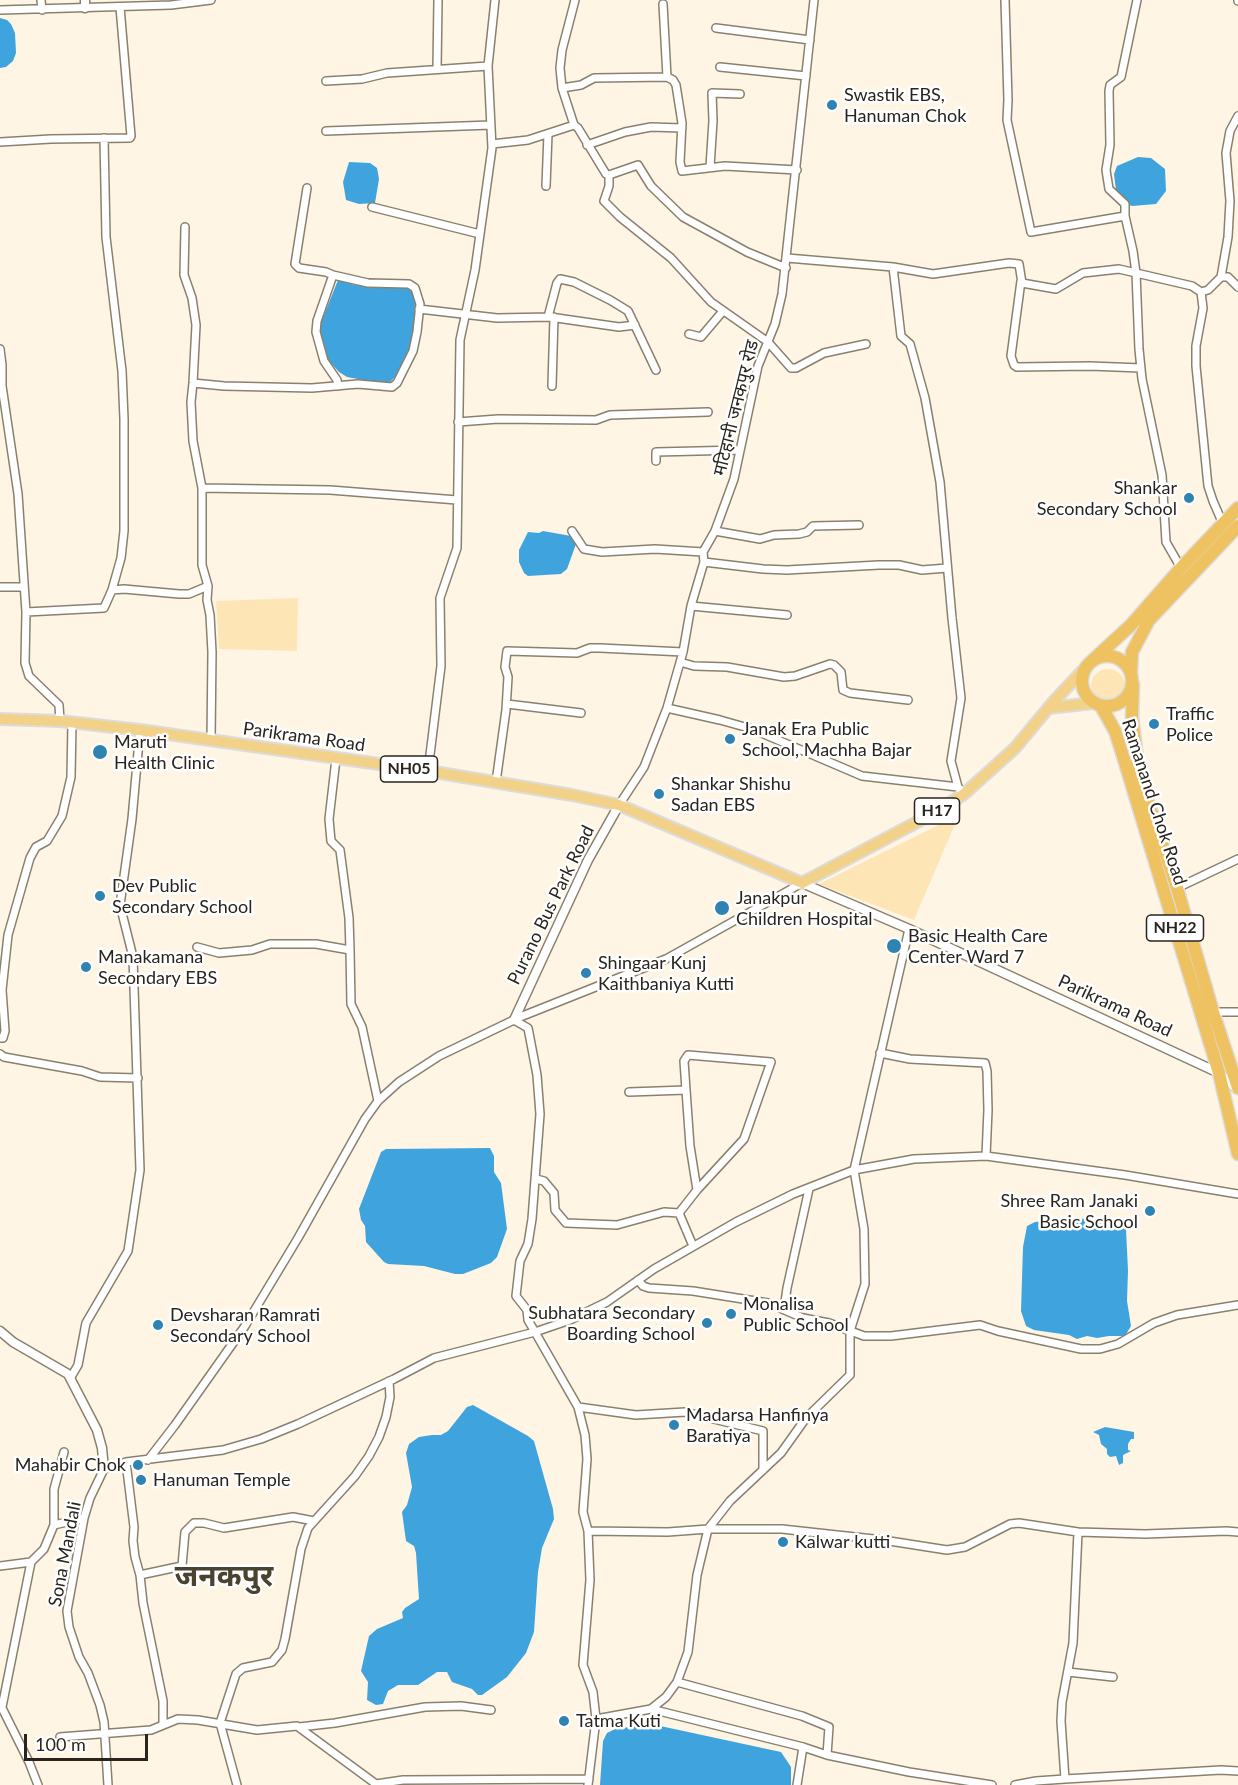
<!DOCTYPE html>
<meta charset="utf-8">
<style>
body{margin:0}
#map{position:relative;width:1238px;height:1785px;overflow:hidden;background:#fef5e5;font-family:Lato,sans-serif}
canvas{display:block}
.scale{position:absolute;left:24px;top:1734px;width:124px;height:27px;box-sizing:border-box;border:3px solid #29251e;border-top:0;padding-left:8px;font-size:18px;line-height:21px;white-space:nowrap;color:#29251e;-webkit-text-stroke:4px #fff;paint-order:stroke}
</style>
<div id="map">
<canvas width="1238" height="1785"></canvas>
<div class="scale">100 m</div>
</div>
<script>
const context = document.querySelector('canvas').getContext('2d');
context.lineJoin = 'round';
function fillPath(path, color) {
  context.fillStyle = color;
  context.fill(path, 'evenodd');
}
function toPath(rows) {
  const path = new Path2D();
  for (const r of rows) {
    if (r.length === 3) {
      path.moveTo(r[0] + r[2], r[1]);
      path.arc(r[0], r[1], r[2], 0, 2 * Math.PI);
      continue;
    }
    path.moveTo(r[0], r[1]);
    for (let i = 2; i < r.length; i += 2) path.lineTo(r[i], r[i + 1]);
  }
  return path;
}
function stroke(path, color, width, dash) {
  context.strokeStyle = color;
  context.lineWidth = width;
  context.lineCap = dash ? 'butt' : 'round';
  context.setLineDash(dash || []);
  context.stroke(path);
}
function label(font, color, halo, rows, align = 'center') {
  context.font = font + ' Lato,"Noto Sans Devanagari",sans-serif';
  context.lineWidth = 5;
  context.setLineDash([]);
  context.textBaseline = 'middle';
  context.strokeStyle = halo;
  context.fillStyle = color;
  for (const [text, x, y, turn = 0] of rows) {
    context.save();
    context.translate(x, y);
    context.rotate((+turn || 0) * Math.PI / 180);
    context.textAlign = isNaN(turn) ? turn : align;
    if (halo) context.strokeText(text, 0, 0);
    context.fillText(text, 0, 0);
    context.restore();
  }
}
fillPath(toPath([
 [298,598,297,651,219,649,216,601],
 [1108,686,17],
 [959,815,914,920,819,884]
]), '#fee5b6');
fillPath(toPath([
 [0,18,7,20,11,24,15,33,16,53,13,61,6,67,0,68],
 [1138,157,1151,158,1165,169,1166,191,1156,204,1132,206,1124,203,1116,190,1114,174,1117,166],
 [349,162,370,163,377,168,379,179,375,203,359,204,346,200,343,182],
 [338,280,355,285,384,288,403,287,413,290,415,303,414,333,410,353,400,372,390,382,384,384,347,377,339,372,327,359,318,330],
 [543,531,571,536,576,544,567,569,561,574,528,576,524,573,519,562,519,550,528,532,539,533],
 [490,1148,494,1156,494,1172,501,1183,507,1229,497,1257,491,1263,463,1274,455,1274,424,1266,388,1264,384,1262,366,1242,365,1226,361,1220,359,1209,381,1152,386,1149],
 [1070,1218,1088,1219,1093,1223,1121,1225,1126,1229,1128,1271,1127,1301,1131,1326,1125,1336,1109,1336,1097,1338,1087,1336,1077,1339,1069,1335,1034,1330,1026,1326,1021,1311,1023,1247,1027,1226,1035,1222],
 [473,1405,528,1436,534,1441,553,1509,554,1519,542,1548,538,1572,534,1632,526,1653,507,1677,482,1695,478,1695,472,1689,452,1682,447,1672,437,1672,418,1685,398,1685,388,1691,383,1704,376,1705,367,1700,368,1682,361,1671,369,1636,377,1629,403,1618,402,1612,405,1608,419,1599,416,1553,414,1546,406,1541,402,1512,407,1505,412,1487,406,1453,409,1444,419,1437,432,1435,441,1435,448,1431,467,1407],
 [1105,1427,1134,1432,1134,1439,1131,1439,1128,1444,1128,1450,1131,1451,1123,1455,1123,1463,1119,1465,1116,1456,1110,1457,1107,1454,1107,1449,1101,1444,1099,1435,1093,1432],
 [651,1724,781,1752,791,1767,791,1785,600,1785,603,1741,607,1733,615,1729]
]), '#3fa4dd');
const minor = toPath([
 [41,0,42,10],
 [1005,0,1008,100,1007,120,1031,232,1125,216,1133,251,1136,273,1139,349,1142,379,1162,475,1166,542,1181,568],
 [1238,0,1238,1],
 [663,4,667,77],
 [0,10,171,5,211,0],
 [716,28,810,40],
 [720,67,806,76],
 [437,69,438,0],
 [326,81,362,79,387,73,488,66],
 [562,88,581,85,594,78,667,77,673,80,676,85,682,123,680,162,682,171,725,166,797,170],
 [574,125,578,128,606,174,609,175,638,165,651,186,683,217,747,252,786,268],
 [326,131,491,125],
 [104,138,106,237,122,371,124,419,124,531,121,558,112,590],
 [0,142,51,139,130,138,131,136,120,7],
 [492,144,528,140,574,125,562,88,560,68,562,50,575,0],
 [587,145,625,132,651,127,682,128],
 [710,167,713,121,712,93,740,94],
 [609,175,609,186,604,201,620,217,671,258,711,302,768,342,791,368,796,368,824,353,866,344],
 [546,186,548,134],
 [307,188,295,264,299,268,326,272,333,275],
 [372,207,480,234],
 [1125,216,1125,204,1109,189,1106,170,1110,145,1109,91,1110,85,1121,77,1137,0],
 [185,227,184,275,192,298,196,325,193,383,191,402,193,441,202,488,202,565,208,586,207,600,210,615,212,652,211,740],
 [787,258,893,267,933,274,1009,263,1019,264,1022,283,1056,289,1083,273,1119,269,1192,286,1201,292,1208,290,1221,277,1228,277,1238,287],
 [893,267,901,336,910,344,925,398,940,482,952,618,961,698,951,761,958,787,964,794],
 [1221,277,1228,237,1230,201,1226,153,1230,131,1238,116],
 [1021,281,1011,356,1014,365,1017,367,1090,366,1141,368],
 [1201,292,1203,308,1196,346,1196,366,1208,486,1213,501,1223,524],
 [419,309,497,318,550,317,619,327,635,325],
 [548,317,557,283,560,279,574,282,610,300,628,311,656,370],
 [689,334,701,337,723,311],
 [0,349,2,365,0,364],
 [2,365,2,386,18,494,26,612,25,663,29,676,59,705,60,721],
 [193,383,224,386,312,388,358,384,392,387,397,383,413,351,417,332,420,304,415,288,409,284,368,283,333,275,317,321,316,332,324,361,337,380,338,386],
 [552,386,554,317],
 [458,422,498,419,596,420,610,415,708,412],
 [656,461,656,452,740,450],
 [202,488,330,490,457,500],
 [572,531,584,549,602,552,655,549,703,552],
 [715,531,760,539,774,535,799,534,807,532,813,526,859,525],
 [704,562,763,569,787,570,879,565,899,565,922,570,947,568],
 [0,587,24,587],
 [691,606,787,615],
 [26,612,104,608,112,590,124,589,179,594,189,594,208,586],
 [680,662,694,666,727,667,784,677,795,676,830,664,834,665,841,672,843,690,850,693,908,700],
 [507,704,581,713],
 [667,708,720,720,752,729,862,776,958,787],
 [428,771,441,666,440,598,457,548,460,340,475,270,492,148,488,66,495,0],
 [496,782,506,710,508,677,505,667,507,651,577,653,590,648,600,648,683,652],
 [619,805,644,767,667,708,683,652,691,606,704,562,703,552,715,531,734,479,758,366,775,324,782,294,814,0],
 [1177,888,1238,859],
 [197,947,219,953,252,950,270,944,316,944,350,950,349,918,340,850,331,841,329,819,336,759],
 [350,950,351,1004,362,1027,378,1101],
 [1213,1012,1238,1012],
 [514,1020,528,1028,537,1075,540,1114,532,1219,528,1244,520,1261,516,1296,527,1310,528,1320,535,1332,578,1407,585,1435,587,1459,583,1512,588,1531,590,1580,583,1665,593,1692,596,1719,588,1785],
 [0,1038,3,1038,5,1031,2,990,8,935,30,858,36,847,47,841,62,816,71,777,72,723],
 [880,1053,910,1059,985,1063,987,1071,988,1110,986,1156],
 [0,1054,4,1057,82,1071,100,1077,138,1078],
 [686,1090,684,1061,688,1055,771,1062,744,1139,697,1190],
 [629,1092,686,1090,690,1146,697,1190,679,1213,693,1246],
 [536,1179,544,1181,554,1193,555,1210,566,1223,617,1225,664,1212,679,1213],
 [638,1280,643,1286,649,1288,693,1291,768,1303,803,1318,829,1323,864,1336,891,1336,980,1325,998,1331,1081,1349,1100,1349,1118,1344,1154,1323,1177,1315,1238,1305],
 [784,1309,787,1288,809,1189],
 [71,1377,78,1365,86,1323,128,1251,140,1170,133,957,120,905,132,819,140,730],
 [578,1407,636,1415,685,1412,763,1431,763,1470],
 [148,1460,175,1425,245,1326,298,1238,365,1119,378,1101,399,1082,439,1056,520,1017,666,959,802,883],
 [126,1462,134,1527,133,1541,135,1557,140,1575,143,1603,163,1701,163,1725],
 [54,1525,84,1518],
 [588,1531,668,1532,708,1529,782,1529,883,1540,947,1550,965,1547,1010,1524,1019,1523,1078,1532,1073,1643,1062,1702,1061,1721,1065,1779],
 [1078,1532,1145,1534,1226,1531,1238,1532],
 [0,1566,31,1562],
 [140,1575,182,1566,185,1532,194,1523,204,1523,224,1528,293,1517,314,1521],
 [1068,1672,1113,1677],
 [677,1682,802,1716,829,1727,827,1755],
 [1,1706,29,1762,38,1785],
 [2,1707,31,1562,44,1549,54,1525,54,1489,64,1452],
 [651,1709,666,1697,677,1682,688,1652,697,1575,708,1529,730,1501,781,1453,806,1418,850,1375,850,1331,865,1284,864,1229,854,1170,909,929],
 [596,1719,651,1709,803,1747,827,1755,909,1772,992,1785],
 [299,1727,335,1723,425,1707,461,1706,491,1710],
 [60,1737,151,1730,178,1719,198,1720,257,1730,297,1726,376,1784,403,1780,589,1779],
 [108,1785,104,1722,100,1705,88,1673,79,1657,69,1627,67,1611,84,1518,90,1498,104,1469,126,1462,223,1450,261,1439,298,1424,394,1379,434,1358,535,1332,570,1320,607,1302,654,1269,736,1222,793,1194,854,1170,914,1159,986,1156,1125,1175,1238,1194],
 [237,1785,220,1723,236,1674,243,1668,272,1662,282,1650,285,1639,301,1549,308,1528,355,1476,369,1456,379,1437,386,1417,390,1397,389,1381],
 [797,1785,803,1747],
 [1015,1785,1036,1781,1065,1779,1221,1770,1238,1771]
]);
const tertiary = toPath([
 [85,8,85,0],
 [802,883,909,929,1219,1073,1237,1089],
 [514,1020,588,860,619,805],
 [0,1331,13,1342,68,1374,97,1430,102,1448,104,1469]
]);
const primary = toPath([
 [1048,708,1094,703],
 [0,719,60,721,140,730,428,771,572,795,619,805,802,883,936,812,964,794,1015,748,1055,700,1087,666]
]);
const trunk = toPath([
 [1107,681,25],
 [1093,660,1131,625,1181,568,1238,508],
 [1131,672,1132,652,1149,620,1238,526],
 [1133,684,1132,717,1138,767,1148,802,1177,888,1213,1012,1238,1088],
 [1101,706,1115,731,1123,756,1219,1073,1238,1154]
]);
stroke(minor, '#8a806e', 10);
stroke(tertiary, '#8a806e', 11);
stroke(primary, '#dddcdb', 14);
stroke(trunk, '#dddcdb', 15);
stroke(minor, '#fff', 7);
stroke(tertiary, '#fff', 8);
stroke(primary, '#f2d188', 10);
stroke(trunk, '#eec260', 12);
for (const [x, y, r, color] of [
 [832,105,6,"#2e83b2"],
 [1189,498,6,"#2e83b2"],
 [1154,724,6,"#2e83b2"],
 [730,739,6,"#2e83b2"],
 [100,752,8,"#2e83b2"],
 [659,794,6,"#2e83b2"],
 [100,896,6,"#2e83b2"],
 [722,908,8,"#2e83b2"],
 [894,946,8,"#2e83b2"],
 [86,967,6,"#2e83b2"],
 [586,973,6,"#2e83b2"],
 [1150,1211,6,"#2e83b2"],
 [731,1314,6,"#2e83b2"],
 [707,1323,6,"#2e83b2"],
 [158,1325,6,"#2e83b2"],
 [674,1425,6,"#2e83b2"],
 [138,1465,6,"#2e83b2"],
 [141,1480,6,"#2e83b2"],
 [783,1542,6,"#2e83b2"],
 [564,1721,6,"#2e83b2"]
]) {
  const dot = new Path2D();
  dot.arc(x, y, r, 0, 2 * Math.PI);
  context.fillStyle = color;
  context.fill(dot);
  stroke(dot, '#fff', 2);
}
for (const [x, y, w] of [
 [409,769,57],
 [937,811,45],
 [1175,928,57]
]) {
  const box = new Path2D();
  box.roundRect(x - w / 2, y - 13, w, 26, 4.5);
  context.fillStyle = '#fff';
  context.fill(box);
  stroke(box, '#29251e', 1.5);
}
label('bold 16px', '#29251e', null, [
 ["NH05",409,769],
 ["H17",937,811],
 ["NH22",1175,928]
]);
label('18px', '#29251e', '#fff', [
 ["Swastik EBS,",844,95],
 ["Hanuman Chok",844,116],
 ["Shankar",1177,488,"right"],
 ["Secondary School",1177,509,"right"],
 ["Traffic",1166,714],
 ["Police",1166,735],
 ["Janak Era Public",742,729],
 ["School, Machha Bajar",742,750],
 ["Maruti",114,742],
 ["Health Clinic",114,763],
 ["Shankar Shishu",671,784],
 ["Sadan EBS",671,805],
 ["Dev Public",112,886],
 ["Secondary School",112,907],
 ["Janakpur",736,898],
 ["Children Hospital",736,919],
 ["Basic Health Care",908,936],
 ["Center Ward 7",908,957],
 ["Manakamana",98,957],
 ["Secondary EBS",98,978],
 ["Shingaar Kunj",598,963],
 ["Kaithbaniya Kutti",598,984],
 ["Shree Ram Janaki",1138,1201,"right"],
 ["Basic School",1138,1222,"right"],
 ["Monalisa",743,1304],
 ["Public School",743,1325],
 ["Subhatara Secondary",695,1313,"right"],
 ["Boarding School",695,1334,"right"],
 ["Devsharan Ramrati",170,1315],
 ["Secondary School",170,1336],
 ["Madarsa Hanfinya",686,1415],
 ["Baratiya",686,1436],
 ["Mahabir Chok",126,1465,"right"],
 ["Hanuman Temple",153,1480],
 ["Kalwar kutti",795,1542],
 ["Tatma Kuti",576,1721]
], 'left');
label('18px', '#29251e', '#fff', [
 ["मटिहानी जनकपुर रोड",736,408,-76],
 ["Parikrama Road",304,737,8],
 ["Ramanand Chok Road",1154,802,72],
 ["Purano Bus Park Road",551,905,-64],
 ["Parikrama Road",1115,1006,25],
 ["Sona Mandali",65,1554,-79]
]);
label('bold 30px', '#4b4332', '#fff', [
 ["जनकपुर",224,1576]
]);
</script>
